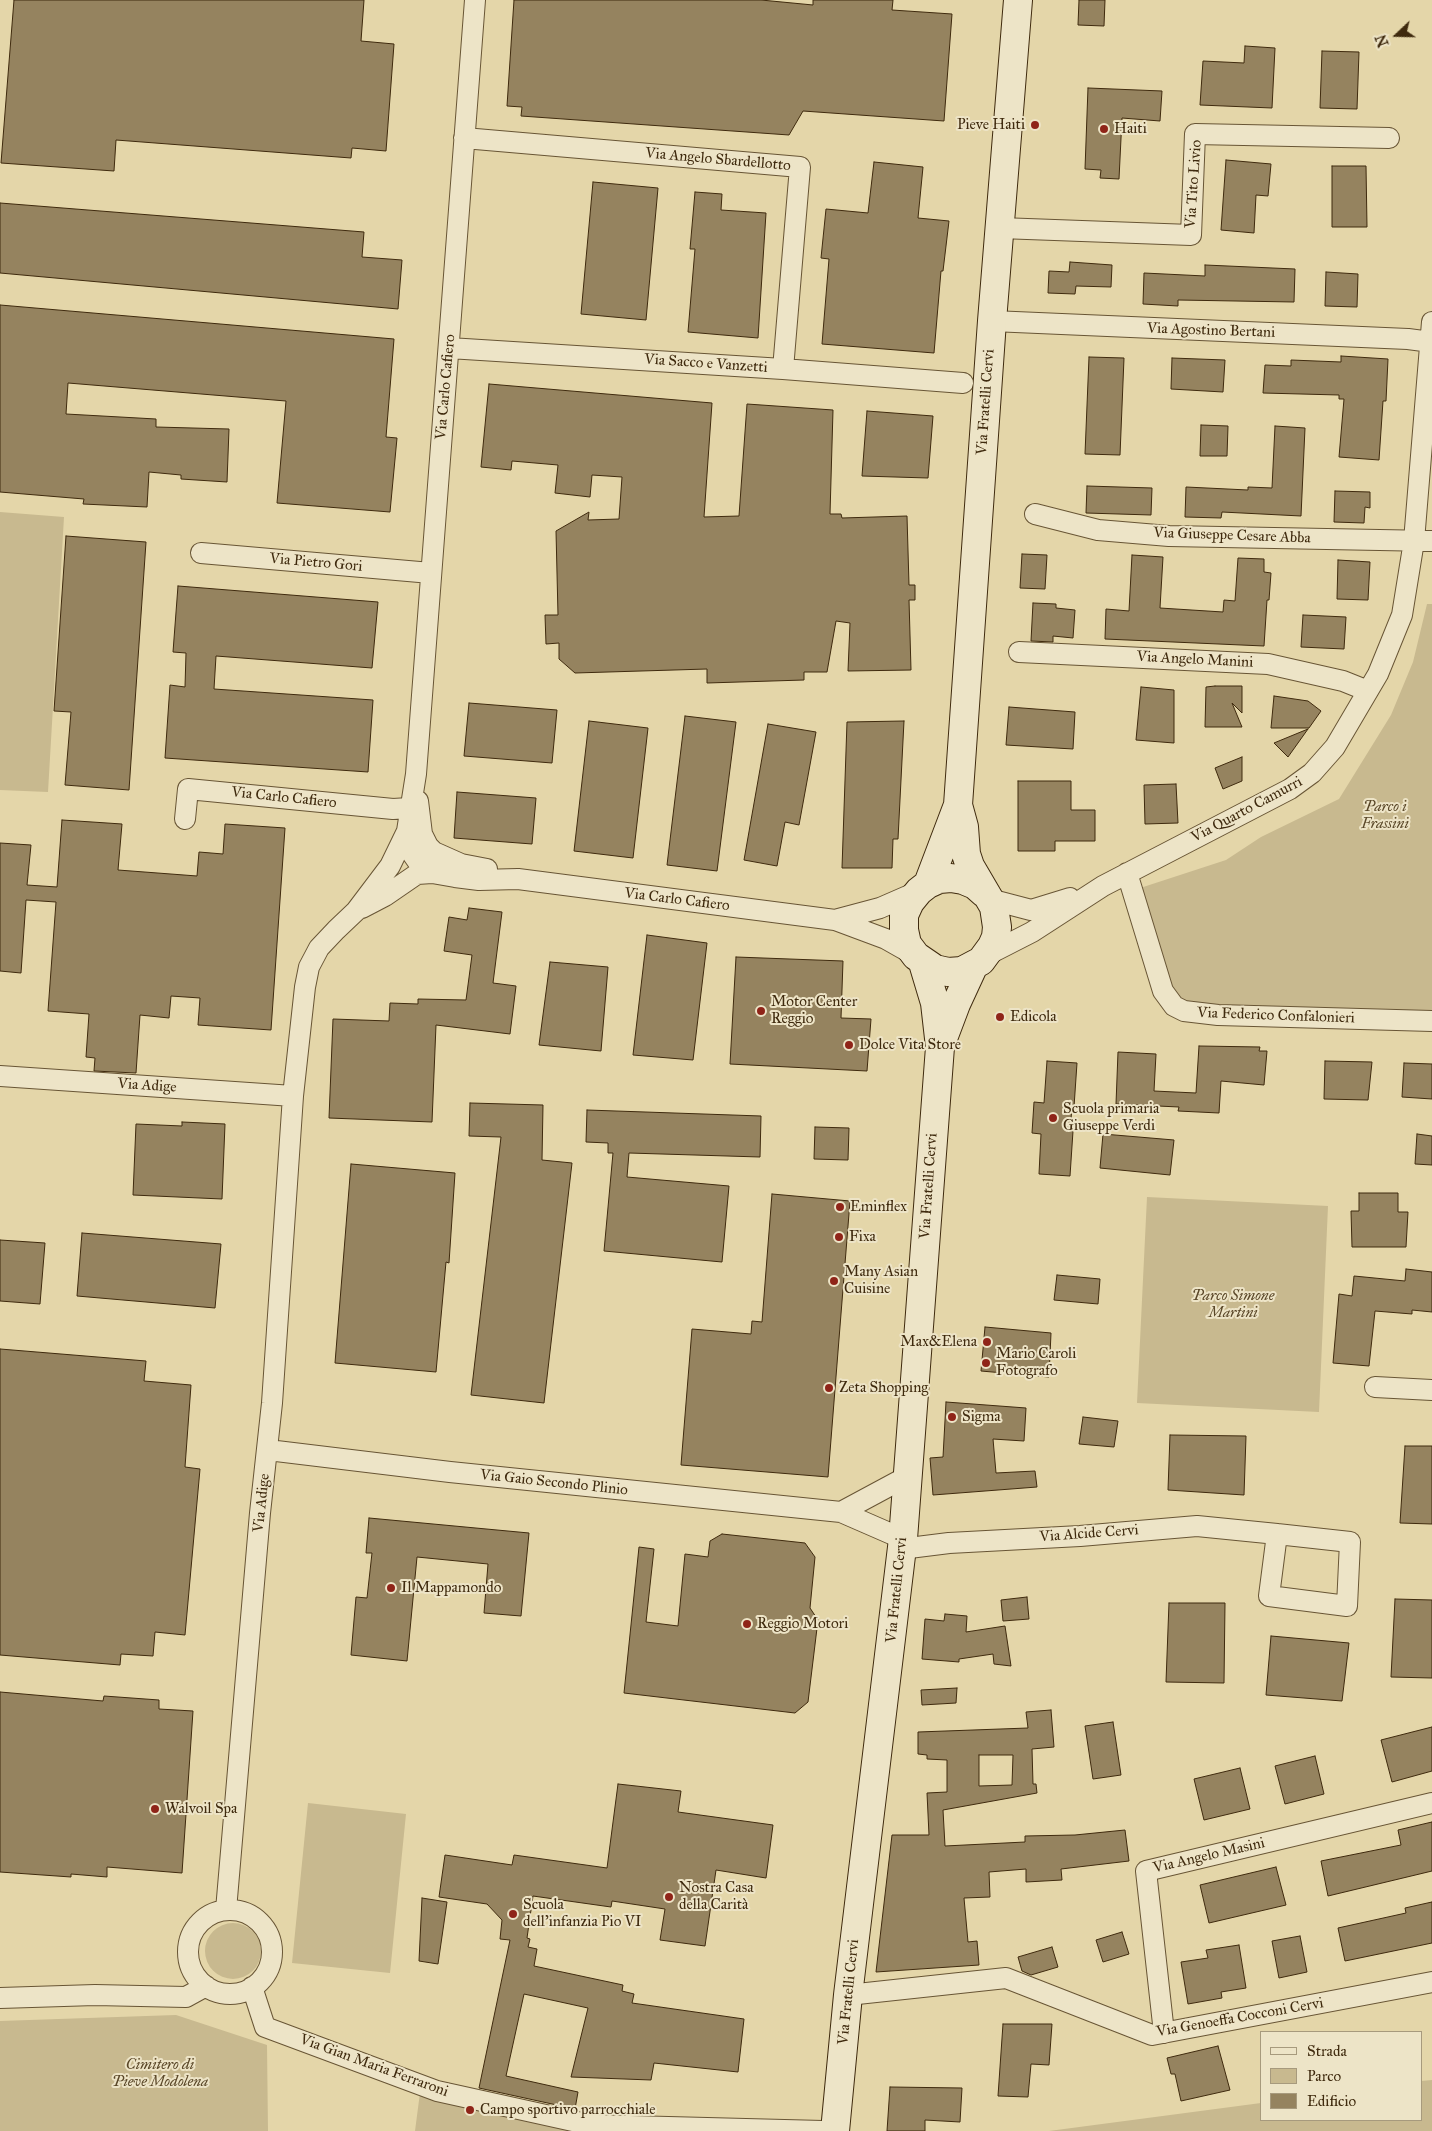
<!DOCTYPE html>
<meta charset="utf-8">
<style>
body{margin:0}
#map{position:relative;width:1432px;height:2131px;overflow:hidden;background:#e4d6a9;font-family:"IM FELL Great Primer",serif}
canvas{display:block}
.legend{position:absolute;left:1260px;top:2031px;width:162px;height:90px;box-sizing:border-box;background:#ede4c7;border:1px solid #a79a7d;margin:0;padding:6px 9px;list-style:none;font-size:15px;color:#3f2a0e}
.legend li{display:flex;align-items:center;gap:10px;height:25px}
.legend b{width:25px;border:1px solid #a79a7d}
.north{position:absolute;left:1372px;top:10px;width:50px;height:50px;-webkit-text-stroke:4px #ede4c7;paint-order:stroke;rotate:249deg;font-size:14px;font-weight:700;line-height:20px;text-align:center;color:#3f2a0e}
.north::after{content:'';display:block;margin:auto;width:18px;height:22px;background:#3f2a0e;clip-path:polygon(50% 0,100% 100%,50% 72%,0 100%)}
</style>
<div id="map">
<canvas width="1432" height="2131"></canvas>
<ul class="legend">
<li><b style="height:6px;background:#ede4c7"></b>Strada</li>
<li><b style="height:14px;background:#c8b98f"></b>Parco</li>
<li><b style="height:14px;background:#95835f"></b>Edificio</li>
</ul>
<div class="north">N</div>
</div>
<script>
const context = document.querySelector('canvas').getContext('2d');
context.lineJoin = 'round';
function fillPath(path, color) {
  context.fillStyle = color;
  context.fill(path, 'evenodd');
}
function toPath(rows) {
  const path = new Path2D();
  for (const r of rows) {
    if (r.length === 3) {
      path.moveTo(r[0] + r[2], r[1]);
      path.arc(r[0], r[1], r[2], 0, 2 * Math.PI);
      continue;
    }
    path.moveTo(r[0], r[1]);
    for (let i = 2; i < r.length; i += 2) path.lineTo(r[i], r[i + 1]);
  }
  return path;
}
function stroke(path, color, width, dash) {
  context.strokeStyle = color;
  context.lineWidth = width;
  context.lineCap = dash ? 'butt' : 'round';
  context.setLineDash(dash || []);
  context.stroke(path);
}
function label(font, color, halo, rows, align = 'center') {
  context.font = font + ' "IM FELL Great Primer",serif';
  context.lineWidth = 4;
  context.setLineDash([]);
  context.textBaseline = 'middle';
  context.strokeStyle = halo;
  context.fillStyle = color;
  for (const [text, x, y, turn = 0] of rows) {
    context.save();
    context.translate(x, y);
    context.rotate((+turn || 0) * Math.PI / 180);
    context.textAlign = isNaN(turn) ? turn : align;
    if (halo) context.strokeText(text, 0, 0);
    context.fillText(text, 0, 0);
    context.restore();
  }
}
fillPath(toPath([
 [0,512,64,517,48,792,0,790],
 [1427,604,1432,604,1432,1021,1174,1006,1131,891,1226,860,1261,837,1339,799,1391,715,1413,662],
 [1147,1197,1328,1206,1319,1412,1137,1403],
 [308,1803,406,1814,390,1973,292,1963],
 [233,1951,28],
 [176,2015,267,2045,268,2131,0,2131,0,2021],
 [1432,2080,1432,2131,1049,2131,1261,2103,1261,2120,1421,2120,1421,2081],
 [421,2085,591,2125,823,2131,415,2131]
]), '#c8b98f');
const building = toPath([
 [14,0,364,0,361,41,394,44,386,151,352,148,351,158,116,140,114,171,1,163,14,0],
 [514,0,761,0,813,5,813,0,893,0,892,10,952,14,944,121,803,111,789,135,521,116,522,107,507,106,514,0],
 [1079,0,1105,0,1104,26,1078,25,1079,0],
 [1245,46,1275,48,1272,108,1200,105,1203,61,1244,63,1245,46],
 [1322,51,1359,52,1357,109,1320,108,1322,51],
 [1088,88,1162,91,1160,121,1122,118,1119,179,1100,178,1101,170,1085,169,1088,88],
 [1226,160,1271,164,1268,196,1256,195,1254,233,1221,230,1226,160],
 [874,162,923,167,918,218,949,221,943,271,941,271,934,353,822,344,829,259,821,258,826,209,868,213,874,162],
 [1332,166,1366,166,1367,227,1332,227,1332,166],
 [593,182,658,188,646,320,581,314,593,182],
 [695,192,722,194,721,210,766,213,758,338,688,332,695,249,690,249,695,192],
 [0,203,364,232,362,257,402,260,398,309,0,273,0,203],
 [1070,262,1112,265,1111,287,1076,286,1075,294,1048,293,1049,271,1069,272,1070,262],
 [1205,265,1295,269,1294,302,1178,300,1178,306,1143,304,1144,273,1205,276,1205,265],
 [1326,272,1358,274,1357,307,1325,306,1326,272],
 [0,305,394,339,386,437,397,438,390,512,277,503,286,401,68,383,66,414,156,419,156,427,229,429,227,482,181,479,181,475,149,472,147,507,83,504,84,499,0,492,0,305],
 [1341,356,1388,359,1386,401,1383,401,1379,460,1339,457,1344,399,1339,399,1339,395,1263,393,1265,365,1291,366,1291,360,1341,362,1341,356],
 [1089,357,1124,358,1120,455,1085,454,1089,357],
 [1172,358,1225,360,1223,392,1171,389,1172,358],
 [489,384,712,403,704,517,739,516,747,404,833,410,830,514,841,514,842,518,907,516,909,585,915,585,915,600,909,600,911,670,848,671,850,623,836,621,827,672,804,672,804,680,707,683,707,669,575,673,559,659,559,643,546,644,545,615,558,615,556,531,589,512,588,520,619,519,622,477,592,475,590,497,555,493,558,465,512,461,511,470,481,467,489,384],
 [867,411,933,416,928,478,862,476,867,411],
 [1201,425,1228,426,1227,456,1200,456,1201,425],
 [1275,426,1305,428,1301,516,1222,512,1221,518,1185,517,1186,487,1248,490,1248,487,1272,488,1275,426],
 [1087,486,1152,488,1151,515,1086,513,1087,486],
 [1335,491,1370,492,1370,508,1365,507,1364,523,1334,522,1335,491],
 [66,536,146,542,129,790,65,785,71,712,54,711,66,536],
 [1022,554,1047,555,1045,589,1020,588,1022,554],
 [1132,555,1163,557,1160,608,1223,612,1224,600,1235,601,1238,558,1264,559,1264,572,1271,573,1269,600,1267,600,1264,646,1105,639,1106,609,1129,611,1132,555],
 [1338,560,1370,562,1368,600,1337,599,1338,560],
 [178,586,378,602,372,668,216,656,214,689,373,700,368,772,165,758,170,685,185,687,186,653,173,652,178,586],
 [1033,603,1056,604,1056,608,1075,610,1073,638,1053,636,1053,642,1031,641,1033,603],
 [1303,615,1346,617,1344,649,1301,647,1303,615],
 [1215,686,1242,686,1242,713,1232,703,1242,727,1205,727,1206,687,1215,686],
 [1141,687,1174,690,1174,743,1136,740,1141,687],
 [1274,696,1308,701,1321,711,1309,728,1271,728,1274,696],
 [469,703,557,710,552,763,464,756,469,703],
 [1009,707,1075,712,1073,749,1006,745,1009,707],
 [685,716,736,722,717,871,667,865,685,716],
 [589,721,648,728,633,858,574,851,589,721],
 [904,721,898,839,893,839,892,868,842,868,847,722,904,721],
 [768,724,816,732,799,825,785,822,777,866,744,860,768,724],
 [1308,729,1288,757,1274,743,1308,729],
 [1242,757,1242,781,1223,789,1215,768,1242,757],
 [1018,781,1071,781,1071,810,1095,810,1095,841,1055,841,1055,851,1018,851,1018,781],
 [1176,784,1178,823,1145,824,1144,785,1176,784],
 [457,792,536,798,532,844,454,838,457,792],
 [62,820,122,824,118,870,197,876,199,852,223,854,225,824,285,828,271,1030,198,1025,200,998,171,996,169,1018,140,1015,136,1073,94,1071,95,1058,86,1057,89,1014,48,1011,56,902,26,900,21,973,0,971,0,843,31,845,27,885,57,887,62,820],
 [469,908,502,912,493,983,516,986,510,1034,436,1025,432,1122,329,1118,333,1019,389,1021,390,1003,418,1004,418,999,466,1000,472,955,444,951,449,917,467,920,469,908],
 [647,935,707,943,693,1060,633,1055,647,935],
 [736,957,843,961,841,1018,871,1019,867,1071,730,1064,736,957],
 [550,962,608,967,601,1051,539,1045,550,962],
 [1199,1046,1260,1047,1259,1051,1267,1051,1264,1085,1221,1081,1219,1113,1178,1111,1179,1107,1116,1104,1118,1052,1156,1054,1154,1091,1196,1093,1199,1046],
 [1047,1061,1077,1063,1074,1107,1072,1107,1070,1131,1073,1131,1070,1176,1039,1174,1041,1134,1032,1133,1034,1102,1044,1103,1047,1061],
 [1325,1061,1372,1062,1368,1100,1324,1099,1325,1061],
 [1404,1063,1432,1064,1432,1099,1402,1097,1404,1063],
 [470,1103,543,1105,542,1160,572,1163,544,1403,471,1395,501,1137,469,1136,470,1103],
 [587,1110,761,1116,760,1157,629,1153,627,1177,729,1186,722,1262,604,1251,613,1153,608,1153,608,1143,586,1142,587,1110],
 [182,1122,225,1124,222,1199,133,1195,136,1124,182,1126,182,1122],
 [815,1127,849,1128,848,1160,814,1159,815,1127],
 [1103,1134,1174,1140,1170,1175,1100,1168,1103,1134],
 [1417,1134,1432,1136,1432,1165,1415,1164,1417,1134],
 [351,1164,455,1173,449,1263,446,1262,436,1372,335,1363,351,1164],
 [1359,1193,1398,1193,1398,1212,1408,1212,1406,1247,1352,1247,1351,1211,1359,1211,1359,1193],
 [772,1194,850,1201,828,1477,681,1465,692,1329,751,1334,752,1321,762,1322,772,1194],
 [82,1233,221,1244,215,1308,77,1296,82,1233],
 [0,1240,45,1243,40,1304,0,1301,0,1240],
 [1406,1269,1432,1272,1432,1312,1412,1310,1412,1314,1375,1311,1369,1366,1333,1363,1339,1294,1352,1296,1354,1276,1405,1281,1406,1269],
 [1057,1275,1100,1279,1098,1304,1054,1300,1057,1275],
 [985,1327,1051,1333,1049,1377,981,1371,985,1327],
 [0,1349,146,1361,144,1381,191,1385,185,1467,200,1469,185,1635,155,1632,153,1656,121,1654,120,1665,0,1655,0,1349],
 [946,1402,1026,1408,1024,1441,993,1439,996,1473,1035,1471,1037,1487,933,1495,930,1458,943,1457,946,1402],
 [1083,1417,1118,1421,1114,1447,1079,1444,1083,1417],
 [1170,1435,1246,1436,1244,1495,1168,1490,1170,1435],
 [1405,1446,1432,1446,1432,1524,1400,1523,1405,1446],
 [369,1518,529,1533,521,1616,484,1613,488,1564,417,1557,407,1661,351,1655,356,1597,367,1598,372,1553,366,1553,369,1518],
 [722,1534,805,1543,815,1557,810,1608,818,1620,808,1702,795,1713,624,1693,639,1547,654,1549,646,1622,678,1626,685,1554,708,1557,710,1541,722,1534],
 [1027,1597,1029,1619,1003,1621,1001,1600,1027,1597],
 [1395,1599,1432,1600,1432,1678,1391,1677,1395,1599],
 [1169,1603,1225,1603,1224,1683,1166,1682,1169,1603],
 [945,1614,967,1616,966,1632,1005,1626,1011,1666,994,1664,993,1654,959,1659,959,1662,922,1659,925,1619,944,1621,945,1614],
 [1271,1636,1349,1643,1342,1701,1266,1695,1271,1636],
 [957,1688,956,1703,922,1705,921,1690,957,1688],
 [0,1692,103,1701,104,1696,159,1700,159,1709,193,1711,182,1873,107,1867,107,1877,71,1874,71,1877,0,1872,0,1692],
 [1051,1710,1054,1747,1032,1749,1033,1784,1036,1784,1037,1793,943,1810,945,1846,1025,1842,1025,1836,1075,1835,1125,1830,1129,1861,1061,1869,1062,1880,1026,1882,1026,1869,989,1872,990,1897,964,1898,968,1942,977,1941,979,1965,876,1972,892,1835,929,1835,927,1793,947,1792,947,1760,927,1759,927,1755,918,1754,918,1732,1028,1728,1026,1712,1051,1710],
 [979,1755,1013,1755,1012,1785,979,1786,979,1755],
 [1113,1722,1121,1775,1093,1779,1085,1726,1113,1722],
 [1432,1727,1432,1771,1392,1782,1381,1740,1432,1727],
 [1315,1756,1324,1794,1285,1804,1275,1766,1315,1756],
 [1240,1768,1250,1809,1204,1820,1194,1779,1240,1768],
 [618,1784,681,1791,678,1812,773,1825,766,1878,716,1870,705,1946,660,1940,665,1909,612,1901,611,1907,533,1896,527,1938,530,1939,528,1947,537,1949,534,1966,623,1985,622,1991,634,1994,632,2003,744,2019,738,2072,654,2063,651,2080,571,2077,588,2008,524,1994,506,2076,578,2092,575,2109,479,2088,510,1940,500,1939,502,1920,487,1904,439,1897,445,1855,512,1865,514,1855,607,1868,618,1784],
 [1432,1822,1432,1871,1328,1896,1321,1861,1401,1845,1398,1830,1432,1822],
 [1276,1867,1286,1905,1209,1923,1200,1885,1276,1867],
 [422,1898,447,1902,438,1964,419,1961,422,1898],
 [1432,1902,1432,1943,1345,1961,1338,1928,1406,1913,1405,1908,1432,1902],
 [1122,1932,1129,1954,1103,1962,1096,1940,1122,1932],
 [1300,1936,1307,1972,1279,1978,1272,1941,1300,1936],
 [1239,1945,1246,1988,1221,1992,1222,1998,1188,2004,1181,1962,1208,1958,1206,1950,1239,1945],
 [1052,1947,1058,1967,1031,1975,1022,1971,1018,1957,1052,1947],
 [1003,2024,1052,2024,1049,2065,1031,2064,1028,2097,998,2096,1003,2024],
 [1218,2046,1230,2090,1181,2101,1175,2074,1171,2074,1167,2058,1218,2046],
 [890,2087,962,2088,960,2122,925,2120,925,2131,887,2131,890,2087]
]);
fillPath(building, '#95835f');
stroke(building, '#3f2a0e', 1);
const street = toPath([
 [475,0,416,774,407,831,408,846,413,855,420,865,432,873,455,877,479,880,518,879,835,920,886,939,916,956],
 [464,138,800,167,783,369],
 [1000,228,1191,235,1195,134,1389,138],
 [992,321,1408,339,1431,342],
 [449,348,783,369,963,383],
 [1035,514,1098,530,1169,536,1432,541],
 [201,553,431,573],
 [1019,652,1268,664,1343,681,1368,691],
 [418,801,422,834,428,846,434,852,461,864,487,869],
 [185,819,188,789,393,809,409,808],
 [1127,873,1163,991,1174,1006,1184,1011,1218,1015,1432,1021],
 [989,899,1031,910,1070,898],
 [362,908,385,896,417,874,432,873],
 [835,920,880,908,919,891],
 [987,955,1032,932,1103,886,1290,789,1312,773,1335,747,1378,674,1402,615,1414,541,1432,322],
 [0,1076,293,1096],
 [1375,1387,1432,1390],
 [268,1450,450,1472,841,1512,903,1539],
 [841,1512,908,1476],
 [901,1549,949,1543,1080,1536,1197,1526,1277,1534,1350,1542,1347,1606,1269,1596,1277,1534],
 [226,1910,260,1513,272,1403,293,1096,305,987,309,967,319,948,336,930,356,911,390,866,407,831],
 [230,1952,42],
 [252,1987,265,2027,437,2091,591,2125,823,2131],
 [848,1995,1006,1978,1152,2035,1432,1982],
 [0,1998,95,1995,186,1997,206,1986],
 [1164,2033,1146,1871,1432,1803]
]);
const secondary = toPath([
 [958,805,964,827,966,854,970,866,994,907,997,927,996,937,992,946,981,961,962,971,948,972,935,969,916,956,907,944,904,930,904,915,910,902,919,891,928,884,939,879,951,878,963,880,975,885,984,893],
 [928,884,958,805,992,321,1018,0],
 [942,1041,956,1004,974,965],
 [835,2131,848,1995,903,1539,940,1047,935,1003,923,963]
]);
stroke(street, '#685535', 22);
stroke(secondary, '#3f2a0e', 30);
stroke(street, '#ede4c7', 20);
stroke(secondary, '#ede4c7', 28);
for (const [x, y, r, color] of [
 [1035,125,5,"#8f2418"],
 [1104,129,5,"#8f2418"],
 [761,1011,5,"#8f2418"],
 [1000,1017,5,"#8f2418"],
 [849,1045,5,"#8f2418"],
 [1053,1118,5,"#8f2418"],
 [840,1207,5,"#8f2418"],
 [839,1237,5,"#8f2418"],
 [834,1281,5,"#8f2418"],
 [987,1342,5,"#8f2418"],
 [986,1363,5,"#8f2418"],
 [829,1388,5,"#8f2418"],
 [952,1417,5,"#8f2418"],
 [391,1588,5,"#8f2418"],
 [747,1624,5,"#8f2418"],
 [155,1809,5,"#8f2418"],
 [669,1897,5,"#8f2418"],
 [513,1914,5,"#8f2418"],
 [470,2110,5,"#8f2418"]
]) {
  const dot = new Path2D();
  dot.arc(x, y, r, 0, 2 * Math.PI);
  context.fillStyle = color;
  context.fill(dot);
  stroke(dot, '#ede4c7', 2);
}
label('15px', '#3f2a0e', '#ede4c7', [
 ["Pieve Haiti",1025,125,"right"],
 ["Haiti",1114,129],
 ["Motor Center",771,1002],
 ["Reggio",771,1019],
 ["Edicola",1010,1017],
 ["Dolce Vita Store",859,1045],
 ["Scuola primaria",1063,1109],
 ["Giuseppe Verdi",1063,1126],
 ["Eminflex",850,1207],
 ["Fixa",849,1237],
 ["Many Asian",844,1272],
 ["Cuisine",844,1289],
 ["Max&Elena",977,1342,"right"],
 ["Mario Caroli",996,1354],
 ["Fotografo",996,1371],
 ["Zeta Shopping",839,1388],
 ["Sigma",962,1417],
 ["Il Mappamondo",401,1588],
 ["Reggio Motori",757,1624],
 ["Walvoil Spa",165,1809],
 ["Nostra Casa",679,1888],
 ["della Carità",679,1905],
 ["Scuola",523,1905],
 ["dell'infanzia Pio VI",523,1922],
 ["Campo sportivo parrocchiale",480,2110]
], 'left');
label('15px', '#3f2a0e', '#ede4c7', [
 ["Via Angelo Sbardellotto",718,160,5],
 ["Via Tito Livio",1194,184,-86],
 ["Via Agostino Bertani",1211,331,2],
 ["Via Sacco e Vanzetti",706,364,4],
 ["Via Carlo Cafiero",446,387,-85],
 ["Via Fratelli Cervi",986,402,-86],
 ["Via Giuseppe Cesare Abba",1232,536,2],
 ["Via Pietro Gori",316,563,5],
 ["Via Angelo Manini",1195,660,3],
 ["Via Carlo Cafiero",284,798,6],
 ["Via Quarto Camurri",1247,810,-28],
 ["Via Carlo Cafiero",677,900,7],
 ["Via Federico Confalonieri",1276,1016,2],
 ["Via Adige",147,1086,4],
 ["Via Fratelli Cervi",929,1186,-86],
 ["Via Gaio Secondo Plinio",554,1483,6],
 ["Via Adige",262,1503,-84],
 ["Via Alcide Cervi",1089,1534,-4],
 ["Via Fratelli Cervi",897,1590,-84],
 ["Via Angelo Masini",1209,1856,-13],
 ["Via Fratelli Cervi",849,1992,-84],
 ["Via Genoeffa Cocconi Cervi",1240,2018,-10],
 ["Via Gian Maria Ferraroni",374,2066,20]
]);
label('italic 15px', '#5a4728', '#ede4c7', [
 ["Parco i",1385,807],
 ["Frassini",1385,824],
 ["Parco Simone",1233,1296],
 ["Martini",1233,1313],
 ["Cimitero di",160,2065],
 ["Pieve Modolena",160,2082]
]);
</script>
